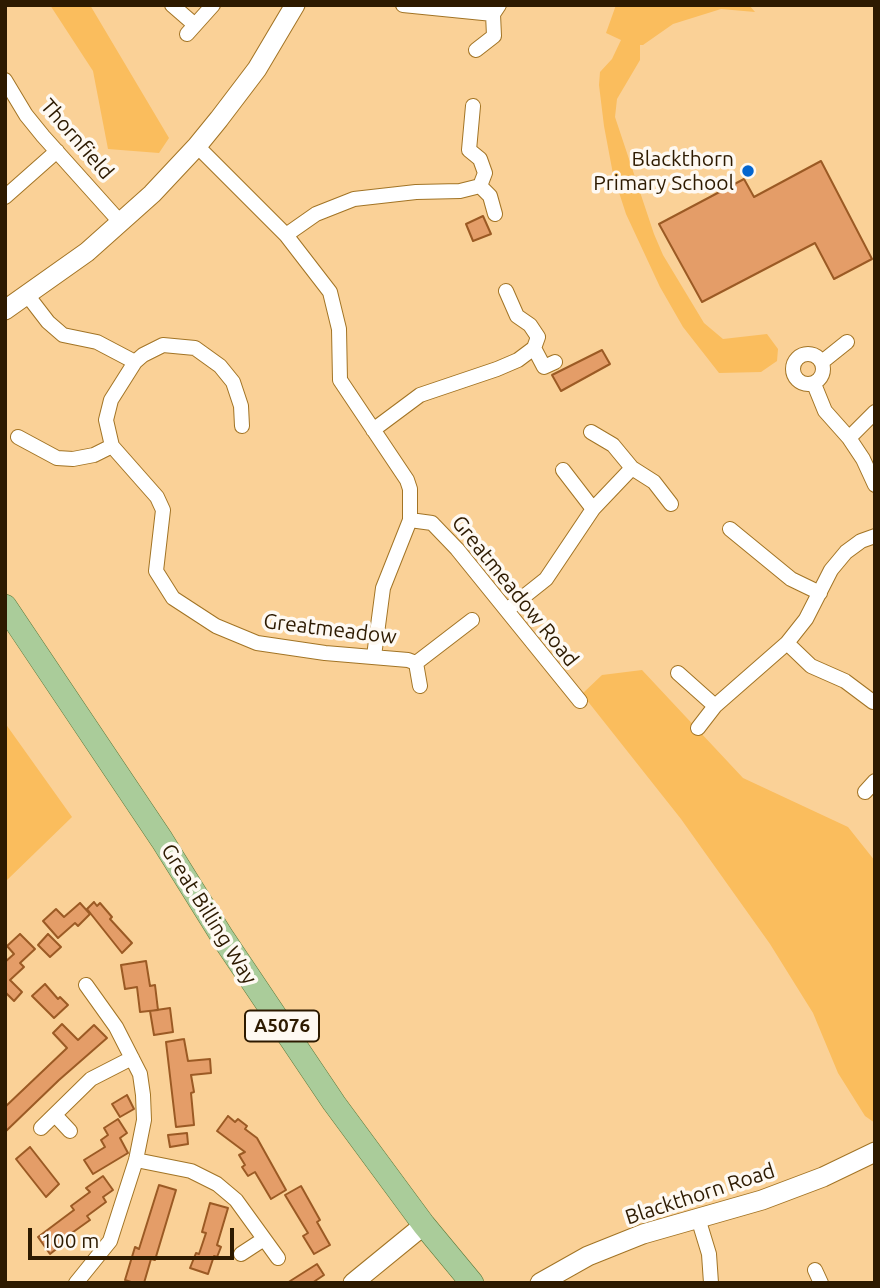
<!DOCTYPE html>
<style>
body{margin:0}
#map{position:relative;width:880px;height:1288px;overflow:hidden;background:#fad197;font-family:Ubuntu,sans-serif}
canvas{display:block}
.frame{position:absolute;inset:0;border:7px solid #2d1a00;pointer-events:none}
.scale{position:absolute;left:28px;top:1228px;width:206px;height:32px;box-sizing:border-box;border:4px solid #2d1a00;border-top:0;padding-left:9px;font-size:21px;line-height:24px;white-space:nowrap;color:#2d1a00;-webkit-text-stroke:5px #fef9f2;paint-order:stroke}
</style>
<div id="map">
<canvas width="880" height="1288"></canvas>
<div class="frame"></div>
<div class="scale">100 m</div>
</div>
<script>
const context = document.querySelector('canvas').getContext('2d');
context.lineJoin = 'round';
function fillPath(path, color) {
  context.fillStyle = color;
  context.fill(path, 'evenodd');
}
function toPath(rows) {
  const path = new Path2D();
  for (const r of rows) {
    if (r.length === 3) {
      path.moveTo(r[0] + r[2], r[1]);
      path.arc(r[0], r[1], r[2], 0, 2 * Math.PI);
      continue;
    }
    path.moveTo(r[0], r[1]);
    for (let i = 2; i < r.length; i += 2) path.lineTo(r[i], r[i + 1]);
  }
  return path;
}
function stroke(path, color, width, dash) {
  context.strokeStyle = color;
  context.lineWidth = width;
  context.lineCap = dash ? 'butt' : 'round';
  context.setLineDash(dash || []);
  context.stroke(path);
}
function label(font, color, halo, rows, align = 'center') {
  context.font = font + ' Ubuntu,sans-serif';
  context.lineWidth = 7;
  context.setLineDash([]);
  context.textBaseline = 'middle';
  context.strokeStyle = halo;
  context.fillStyle = color;
  for (const [text, x, y, turn = 0] of rows) {
    context.save();
    context.translate(x, y);
    context.rotate((+turn || 0) * Math.PI / 180);
    context.textAlign = isNaN(turn) ? turn : align;
    if (halo) context.strokeText(text, 0, 0);
    context.fillText(text, 0, 0);
    context.restore();
  }
}
fillPath(toPath([
 [50,5,90,5,169,138,159,153,108,149,93,71],
 [616,5,749,5,755,12,721,9,673,24,643,45,640,45,640,60,617,99,615,117,654,234,663,255,704,323,723,339,767,334,778,349,777,361,761,372,719,373,683,327,660,287,626,214,613,174,604,126,599,85,600,72,612,59,621,40,606,33],
 [642,670,743,778,848,827,875,861,875,1123,865,1116,838,1073,813,1013,770,944,681,819,582,694,602,675],
 [5,723,72,817,5,882]
]), '#fabd5d');
const building = toPath([
 [821,161,872,259,834,279,815,243,702,302,659,224,744,179,754,197,821,161],
 [483,216,491,234,473,241,466,224,483,216],
 [602,350,610,364,561,391,552,375,602,350],
 [94,902,97,906,100,903,112,917,110,919,132,943,122,953,87,909,94,902],
 [80,903,90,914,78,926,75,923,58,938,43,921,56,909,64,917,80,903],
 [20,934,35,949,20,963,24,967,10,980,22,992,14,1001,5,992,5,962,14,954,7,946,20,934],
 [48,934,61,947,50,957,38,945,48,934],
 [146,961,150,986,155,985,158,1010,140,1012,137,987,125,989,121,965,146,961],
 [45,984,58,999,60,997,68,1005,54,1018,32,996,45,984],
 [170,1008,173,1032,154,1035,150,1011,170,1008],
 [62,1024,78,1040,94,1025,107,1038,59,1080,5,1132,5,1107,67,1048,53,1033,62,1024],
 [184,1039,188,1061,210,1059,211,1073,191,1075,194,1092,191,1093,194,1125,176,1127,166,1042,184,1039],
 [127,1095,134,1109,120,1117,112,1104,127,1095],
 [228,1116,235,1122,238,1119,247,1126,245,1129,257,1138,286,1190,271,1199,255,1172,248,1176,242,1167,245,1165,239,1155,245,1152,217,1131,228,1116],
 [118,1119,127,1133,120,1138,128,1153,93,1174,84,1160,105,1147,101,1140,108,1135,104,1128,118,1119],
 [187,1133,188,1144,170,1147,168,1135,187,1133],
 [30,1147,59,1184,46,1197,16,1159,30,1147],
 [103,1176,113,1190,103,1197,106,1202,87,1216,90,1220,62,1240,64,1243,50,1254,38,1237,74,1210,71,1206,90,1192,86,1188,103,1176],
 [159,1185,176,1190,155,1260,151,1259,144,1283,134,1283,125,1280,135,1247,139,1249,159,1185],
 [301,1186,320,1220,317,1222,330,1245,314,1254,303,1236,308,1233,285,1195,301,1186],
 [210,1203,228,1208,217,1245,221,1247,217,1257,214,1256,208,1274,190,1268,196,1253,199,1254,206,1233,202,1232,210,1203],
 [317,1264,324,1275,312,1283,287,1283,317,1264]
]);
fillPath(building, '#e49d68');
stroke(building, '#9b5a24', 2);
const street = toPath([
 [172,5,195,25],
 [403,5,493,14],
 [187,34,213,5],
 [476,50,494,36,493,14,499,5],
 [5,80,26,115,43,136,121,223],
 [473,106,469,150,480,159,485,173,480,186,490,196,495,214],
 [197,146,286,235,330,292,339,329,340,380,407,480,410,489,410,520,383,588,374,656],
 [5,197,57,151],
 [286,235,316,214,354,199,416,192,460,191,480,186],
 [506,291,517,316,530,325,538,337,534,348,544,367,555,362],
 [28,296,48,322,63,335,97,342,135,362],
 [808,369,15],
 [822,362,847,342],
 [814,384,825,411,849,438,863,459,875,485],
 [242,426,241,406,233,382,220,366,195,348,163,345,143,355,135,362,111,400,106,420,112,446,157,497,163,510,156,571,173,598,216,626,257,643,325,653,408,660,416,663,472,620],
 [373,430,420,395,497,369,518,360,534,348],
 [591,432,613,445,632,468,654,482,671,504],
 [18,437,57,458,73,459,94,455,112,446],
 [849,438,875,412],
 [563,470,593,509],
 [410,520,432,523,457,549,580,701],
 [730,529,791,579,820,593],
 [507,610,546,579,593,509,632,468],
 [787,643,811,666,845,681,873,702],
 [416,663,420,686],
 [678,673,715,706],
 [698,728,715,706,787,643,806,619,831,570,846,552,861,541,875,536],
 [865,792,875,781],
 [55,1115,70,1131],
 [41,1128,91,1079,132,1058],
 [136,1160,191,1171,217,1184,236,1200,278,1258],
 [698,1218,709,1254,711,1283],
 [241,1254,264,1239],
 [815,1270,821,1283],
 [76,1283,110,1241,136,1160,144,1120,143,1095,140,1074,116,1027,86,985]
]);
const secondary = toPath([
 [5,310,87,252,152,194,197,146,219,119,257,69,295,5],
 [353,1283,424,1225],
 [540,1283,588,1256,643,1234,762,1200,823,1177,875,1152]
]);
const primary = toPath([
 [5,606,162,840,223,938,334,1103,424,1225,472,1283]
]);
stroke(street, '#a27425', 16);
stroke(secondary, '#a27425', 21);
stroke(primary, '#597839', 24);
stroke(street, '#fff', 14);
stroke(secondary, '#fff', 19);
stroke(primary, '#aacc9a', 23);
for (const [x, y, r, color] of [
 [748,171,7,"#0465ce"]
]) {
  const dot = new Path2D();
  dot.arc(x, y, r, 0, 2 * Math.PI);
  context.fillStyle = color;
  context.fill(dot);
  stroke(dot, '#fef9f2', 2.5);
}
for (const [x, y, w] of [
 [282,1026,74]
]) {
  const box = new Path2D();
  box.roundRect(x - w / 2, y - 15.5, w, 31, 5);
  context.fillStyle = '#fef9f2';
  context.fill(box);
  stroke(box, '#2d1a00', 2);
}
label('bold 19px', '#2d1a00', null, [
 ["A5076",282,1026]
]);
label('21px', '#2d1a00', '#fef9f2', [
 ["Thornfield",77,139,49],
 ["Greatmeadow Road",515,591,51],
 ["Greatmeadow",330,629,7],
 ["Great Billing Way",209,914,58],
 ["Blackthorn Road",700,1194,-18]
]);
label('21px', '#2d1a00', '#fef9f2', [
 ["Blackthorn",734,159],
 ["Primary School",734,183]
], 'right');
</script>
